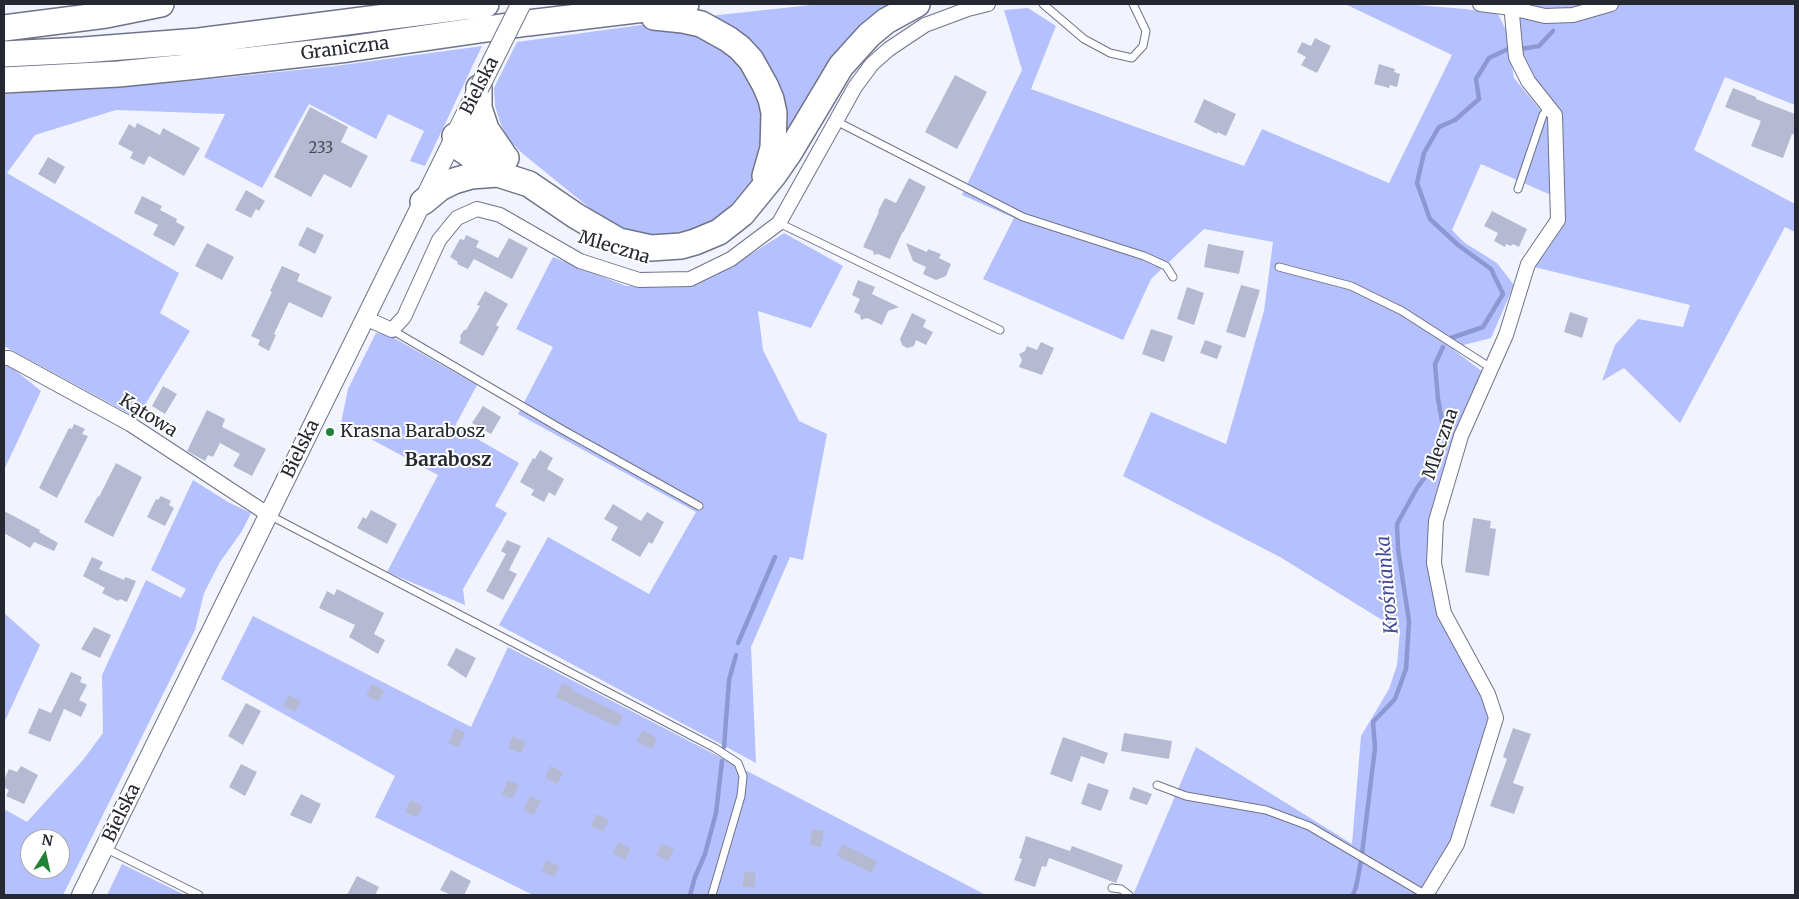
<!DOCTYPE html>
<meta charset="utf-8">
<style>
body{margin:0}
#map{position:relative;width:1799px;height:899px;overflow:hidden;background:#f1f4fe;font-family:Merriweather,serif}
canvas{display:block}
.frame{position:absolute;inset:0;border:5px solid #262831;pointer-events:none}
.north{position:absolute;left:20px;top:829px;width:50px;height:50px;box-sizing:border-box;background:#fff;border:1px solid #a8a9ad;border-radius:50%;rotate:10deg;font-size:14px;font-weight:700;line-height:20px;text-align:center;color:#262831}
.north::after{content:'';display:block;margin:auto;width:18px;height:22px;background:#1f8236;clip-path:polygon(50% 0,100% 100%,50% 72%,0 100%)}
</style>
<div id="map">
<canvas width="1799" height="899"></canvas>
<div class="frame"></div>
<div class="north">N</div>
</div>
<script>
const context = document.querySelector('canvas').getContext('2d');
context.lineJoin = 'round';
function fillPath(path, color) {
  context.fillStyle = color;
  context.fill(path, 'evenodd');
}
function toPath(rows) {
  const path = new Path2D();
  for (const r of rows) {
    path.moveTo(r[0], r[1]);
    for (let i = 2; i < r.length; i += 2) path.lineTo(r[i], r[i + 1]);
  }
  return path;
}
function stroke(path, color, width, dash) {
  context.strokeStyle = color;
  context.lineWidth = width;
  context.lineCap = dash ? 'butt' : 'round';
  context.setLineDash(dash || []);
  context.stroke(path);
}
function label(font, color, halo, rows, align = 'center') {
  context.font = font + ' Merriweather,serif';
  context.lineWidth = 4;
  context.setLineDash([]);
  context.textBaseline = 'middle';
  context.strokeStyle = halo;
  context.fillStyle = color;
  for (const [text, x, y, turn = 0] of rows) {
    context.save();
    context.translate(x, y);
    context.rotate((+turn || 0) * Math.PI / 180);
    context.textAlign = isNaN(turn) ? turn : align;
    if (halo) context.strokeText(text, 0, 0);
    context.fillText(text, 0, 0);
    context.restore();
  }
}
fillPath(toPath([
 [820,4,899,4,782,148,783,130,710,16],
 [1345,4,1405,4,1465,9,1498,14,1506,30,1514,78,1549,121,1553,196,1481,164,1452,230,1465,243,1497,263,1514,285,1491,338,1456,347,1454,350,1483,372,1433,515,1438,615,1484,694,1490,722,1452,841,1422,895,1133,895,1196,747,1352,844,1361,736,1389,689,1397,665,1400,631,1280,557,1123,476,1151,412,1226,444,1264,311,1273,242,1204,229,1151,279,1123,340,983,279,1014,218,962,195,1022,70,1004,10,1028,8,1056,26,1031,89,1244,166,1262,129,1389,183,1452,55],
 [1485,4,1599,4,1573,12],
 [1618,4,1795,4,1795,105,1725,77,1694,150,1795,204,1795,232,1785,227,1680,423,1624,368,1602,381,1615,345,1638,319,1683,327,1690,305,1530,266,1562,220,1559,116,1519,57,1515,12,1588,14],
 [648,24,687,30,724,47,744,66,765,116,757,173,739,201,713,222,681,234,641,234,607,222,523,154,508,139,500,122,495,106,494,88,517,42],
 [482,46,425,166,410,161,424,131,388,114,376,139,309,104,262,188,204,157,225,114,116,110,35,135,7,173,179,273,160,313,190,331,137,418,4,346,4,94,192,81,335,66],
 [784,233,843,266,811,328,758,311,763,350,799,421,827,434,803,560,790,557,751,647,756,763,499,625,548,537,649,594,696,512,518,414,553,347,516,329,553,257,626,286,691,286,742,260],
 [376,333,387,334,477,385,455,426,519,463,495,506,507,513,463,589,465,605,387,572,438,475,341,423,348,389],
 [4,361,41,391,4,470],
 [193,480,228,502,251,513,242,531,220,562,204,593,195,630,63,895,4,895,4,809,27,822,83,760,103,733,102,675,146,580,181,598,186,589,151,570],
 [30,839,60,839,60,869,30,869],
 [4,613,40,645,4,723],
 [253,616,471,727,508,647,986,895,533,895,375,817,395,776,221,679],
 [122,864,185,895,107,895]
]), '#b5c0fe');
stroke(toPath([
 [1451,338,1483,327,1503,294,1491,269,1458,245,1430,219,1417,183,1424,153,1439,127,1455,120,1479,99,1476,79,1489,58,1510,48,1521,49,1539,46,1553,31],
 [738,643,775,557],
 [724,747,729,680,736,655],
 [1362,854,1375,748,1373,722,1395,699,1406,669,1409,621,1398,549,1397,524,1417,488,1440,456,1446,442,1438,399,1435,364,1443,347],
 [690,895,695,877,705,854,716,813,722,761],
 [1353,895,1356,887,1361,861]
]), '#8d97d3', 4.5);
fillPath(toPath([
 [1315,38,1331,46,1317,73,1301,65,1306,57,1297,52,1302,42,1311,46],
 [1379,64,1395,69,1394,72,1400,74,1397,87,1390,85,1389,88,1374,84],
 [955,75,987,92,957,149,925,132],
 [1733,88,1756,97,1756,99,1795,114,1795,135,1792,134,1783,158,1751,146,1761,121,1725,107],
 [1204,99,1236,114,1226,136,1217,132,1217,134,1194,122],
 [310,107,348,127,341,142,368,156,351,188,324,174,311,197,274,177],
 [137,123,160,135,163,128,200,148,184,176,149,156,144,165,130,158,133,152,118,144,129,124,135,128],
 [48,157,65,167,55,184,38,174],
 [909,178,926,187,903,233,903,231,890,259,878,254,874,255,873,251,863,247,879,212,878,211,885,198,896,203],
 [246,190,265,201,259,211,256,209,251,218,235,210],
 [142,196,162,206,160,210,177,219,176,222,185,227,174,246,153,235,158,225,134,213],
 [1492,211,1527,229,1519,247,1513,244,1511,246,1506,244,1505,247,1494,241,1498,233,1484,226],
 [307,227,324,235,315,254,298,245],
 [466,235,479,241,476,247,498,258,509,238,528,248,512,279,474,259,468,269,457,264,458,262,450,257,460,239,464,240],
 [207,243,234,257,222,280,195,266],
 [906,243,927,252,928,249,941,254,939,258,951,264,946,276,936,280,923,274,926,267,913,261],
 [1208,244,1244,251,1239,274,1204,267],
 [282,266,300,274,297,281,332,297,322,318,289,302,274,334,276,335,269,351,258,345,260,340,251,336,272,292,270,291],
 [858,280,875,287,872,294,899,307,888,311,882,325,867,318,861,320,860,315,854,312,860,299,852,295],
 [1241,285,1260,290,1245,338,1226,332],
 [1187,287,1204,293,1194,325,1177,319],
 [485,291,508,304,496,325,499,327,483,356,459,343,461,339,460,336,464,330,466,330,480,306,477,305],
 [1570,312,1588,318,1582,338,1564,332],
 [912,313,926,320,923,327,933,332,926,345,916,340,914,346,907,348,902,345,900,339],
 [1151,329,1173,336,1164,362,1142,354],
 [1205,340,1222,346,1217,359,1200,353],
 [1041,342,1054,348,1042,375,1019,367,1022,360,1019,354,1025,351,1027,346,1037,350],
 [163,386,177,394,165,414,152,406],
 [483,406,501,417,491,434,472,423],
 [207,410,225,419,222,427,266,449,252,476,233,466,240,454,220,443,213,457,208,455,205,461,187,451],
 [74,424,85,429,82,434,88,436,57,498,39,488,69,428,72,429],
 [540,450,553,458,547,469,564,479,555,496,549,492,544,502,531,495,534,490,520,482,533,458,535,459],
 [116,463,142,477,113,537,84,522,98,496,99,497],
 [161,496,171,501,169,505,174,508,165,526,147,517,156,499,158,500],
 [613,504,641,521,647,512,664,522,652,544,649,542,640,557,611,540,618,527,604,519],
 [371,510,397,524,387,544,357,528,363,517,366,519],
 [4,511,40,530,39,532,58,543,54,551,34,542,30,548,4,533],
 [1473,518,1491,521,1490,528,1496,529,1489,576,1465,572],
 [507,540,521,546,509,570,517,574,503,600,486,591,506,554,501,551],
 [92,557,103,562,99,569,124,580,125,577,136,581,127,602,120,599,118,601,102,593,105,588,83,576],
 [337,589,384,613,374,634,385,640,378,654,349,637,355,625,319,608,327,591,334,595],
 [94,627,111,635,100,658,81,649],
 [456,648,476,658,466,678,447,665],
 [71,672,82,677,80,682,87,685,79,700,87,704,81,717,64,709,50,742,28,733,39,708,51,713],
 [562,683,573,688,572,690,623,715,618,727,556,697],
 [372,684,384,690,379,701,366,696],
 [288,695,301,701,295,712,283,706],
 [246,703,261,711,243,745,228,736],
 [455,728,465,733,459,747,448,743],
 [1513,728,1531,734,1513,783,1524,787,1514,814,1490,806,1507,759,1503,757],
 [642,730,657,738,652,749,636,742],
 [1124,733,1172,741,1169,759,1121,751],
 [513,736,526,742,521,753,508,748],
 [1063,737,1108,753,1104,764,1081,756,1072,782,1050,774],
 [241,764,257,772,245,796,229,787],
 [21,766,38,775,24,804,6,796,9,790,4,787,4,780,9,769,17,772],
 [550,766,563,772,558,784,545,778],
 [508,780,519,785,512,799,502,794],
 [1088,783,1109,790,1101,811,1081,804],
 [1133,787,1152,794,1147,805,1129,799],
 [301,794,321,804,311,824,290,815],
 [530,796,541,801,534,815,524,810],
 [410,800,423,806,417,817,405,812],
 [596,814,609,820,603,831,591,826],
 [812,829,824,831,821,847,810,845],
 [1026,836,1070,851,1072,846,1123,865,1116,883,1049,858,1046,867,1042,866,1035,887,1014,880,1022,859,1019,858],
 [618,842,631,848,625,860,613,854],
 [662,844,674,849,669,861,656,855],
 [842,844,877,861,872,873,837,856],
 [547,860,559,866,554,877,541,871],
 [451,870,471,881,464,895,451,895,440,890],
 [745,871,756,873,754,888,742,886],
 [357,876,379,887,375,895,347,895]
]), '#b5bad2');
const service = toPath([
 [1043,4,1084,39,1110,53,1132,58,1143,46,1146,31,1133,4],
 [836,121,1023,217,1144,256,1166,266,1173,277],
 [1518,189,1543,115,1549,107],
 [779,223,1000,330],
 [1279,267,1351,286,1402,311,1491,368],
 [392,330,563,430,699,506],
 [269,515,715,748,738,763,743,776,741,796,712,895],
 [1157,785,1186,796,1266,810,1309,826,1426,895],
 [105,848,199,895],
 [1112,888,1121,889,1129,895]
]);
const minor = toPath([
 [1480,4,1511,8,1545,16,1573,15,1611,4],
 [365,318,392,330,404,317,439,240,457,218,477,209,500,215,580,261,639,280,690,279,731,259,779,223,855,87,872,64,889,49,925,25,968,9,988,4],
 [4,358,9,358,130,424,269,515],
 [1426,895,1457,844,1496,718,1488,694,1444,613,1434,563,1436,521,1461,436,1506,335,1528,264,1558,220,1555,115,1528,81,1516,57,1511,4]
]);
const tertiary = toPath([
 [81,895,455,136]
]);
const secondary = toPath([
 [455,136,478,89]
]);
const motorway = toPath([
 [654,17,683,20,701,24,728,39,740,48,751,60,765,85,771,99,774,113,773,148,765,176],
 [4,28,106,15,161,4],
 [4,54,83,50,199,41,486,4],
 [4,80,118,74,198,66,348,49,528,23,686,4],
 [479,88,479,108,486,129,503,154],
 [506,158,468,135,455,136,461,149,498,174,529,184,576,216,619,241,651,248,681,246,695,242,719,232,742,214,773,176,789,153,841,66,869,35,886,21,917,4],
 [423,202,440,188,454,181,471,176,498,174]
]);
stroke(service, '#6f7389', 9);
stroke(minor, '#6f7389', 16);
stroke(tertiary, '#6f7389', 20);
stroke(secondary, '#6f7389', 21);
stroke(motorway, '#6f7389', 28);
stroke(service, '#fff', 7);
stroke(minor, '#fff', 14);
stroke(tertiary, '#fff', 18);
stroke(secondary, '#fff', 19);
stroke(motorway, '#fff', 25);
const secondaryBridge = toPath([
 [479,88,521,4]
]);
stroke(secondaryBridge, '#6f7389', 21, []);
stroke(secondaryBridge, '#fff', 19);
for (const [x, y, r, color] of [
 [330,432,5,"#1f8236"]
]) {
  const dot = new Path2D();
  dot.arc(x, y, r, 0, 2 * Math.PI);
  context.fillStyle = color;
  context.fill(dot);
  stroke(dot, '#fff', 2);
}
label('15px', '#4a4c59', null, [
 ["233",321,149]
]);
label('18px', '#262831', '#fff', [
 ["Graniczna",345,49,-7],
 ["Bielska",480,86,-63],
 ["Mleczna",614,248,17],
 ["Kątowa",148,416,32],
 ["Mleczna",1441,444,-71],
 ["Bielska",301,449,-64],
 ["Bielska",122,813,-64]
]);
label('18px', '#262831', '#fff', [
 ["Krasna Barabosz",340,432]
], 'left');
label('bold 19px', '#262831', '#fff', [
 ["Barabosz",448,461]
]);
label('italic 19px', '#464d97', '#fff', [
 ["Krośnianka",1388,585,-95]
]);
</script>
